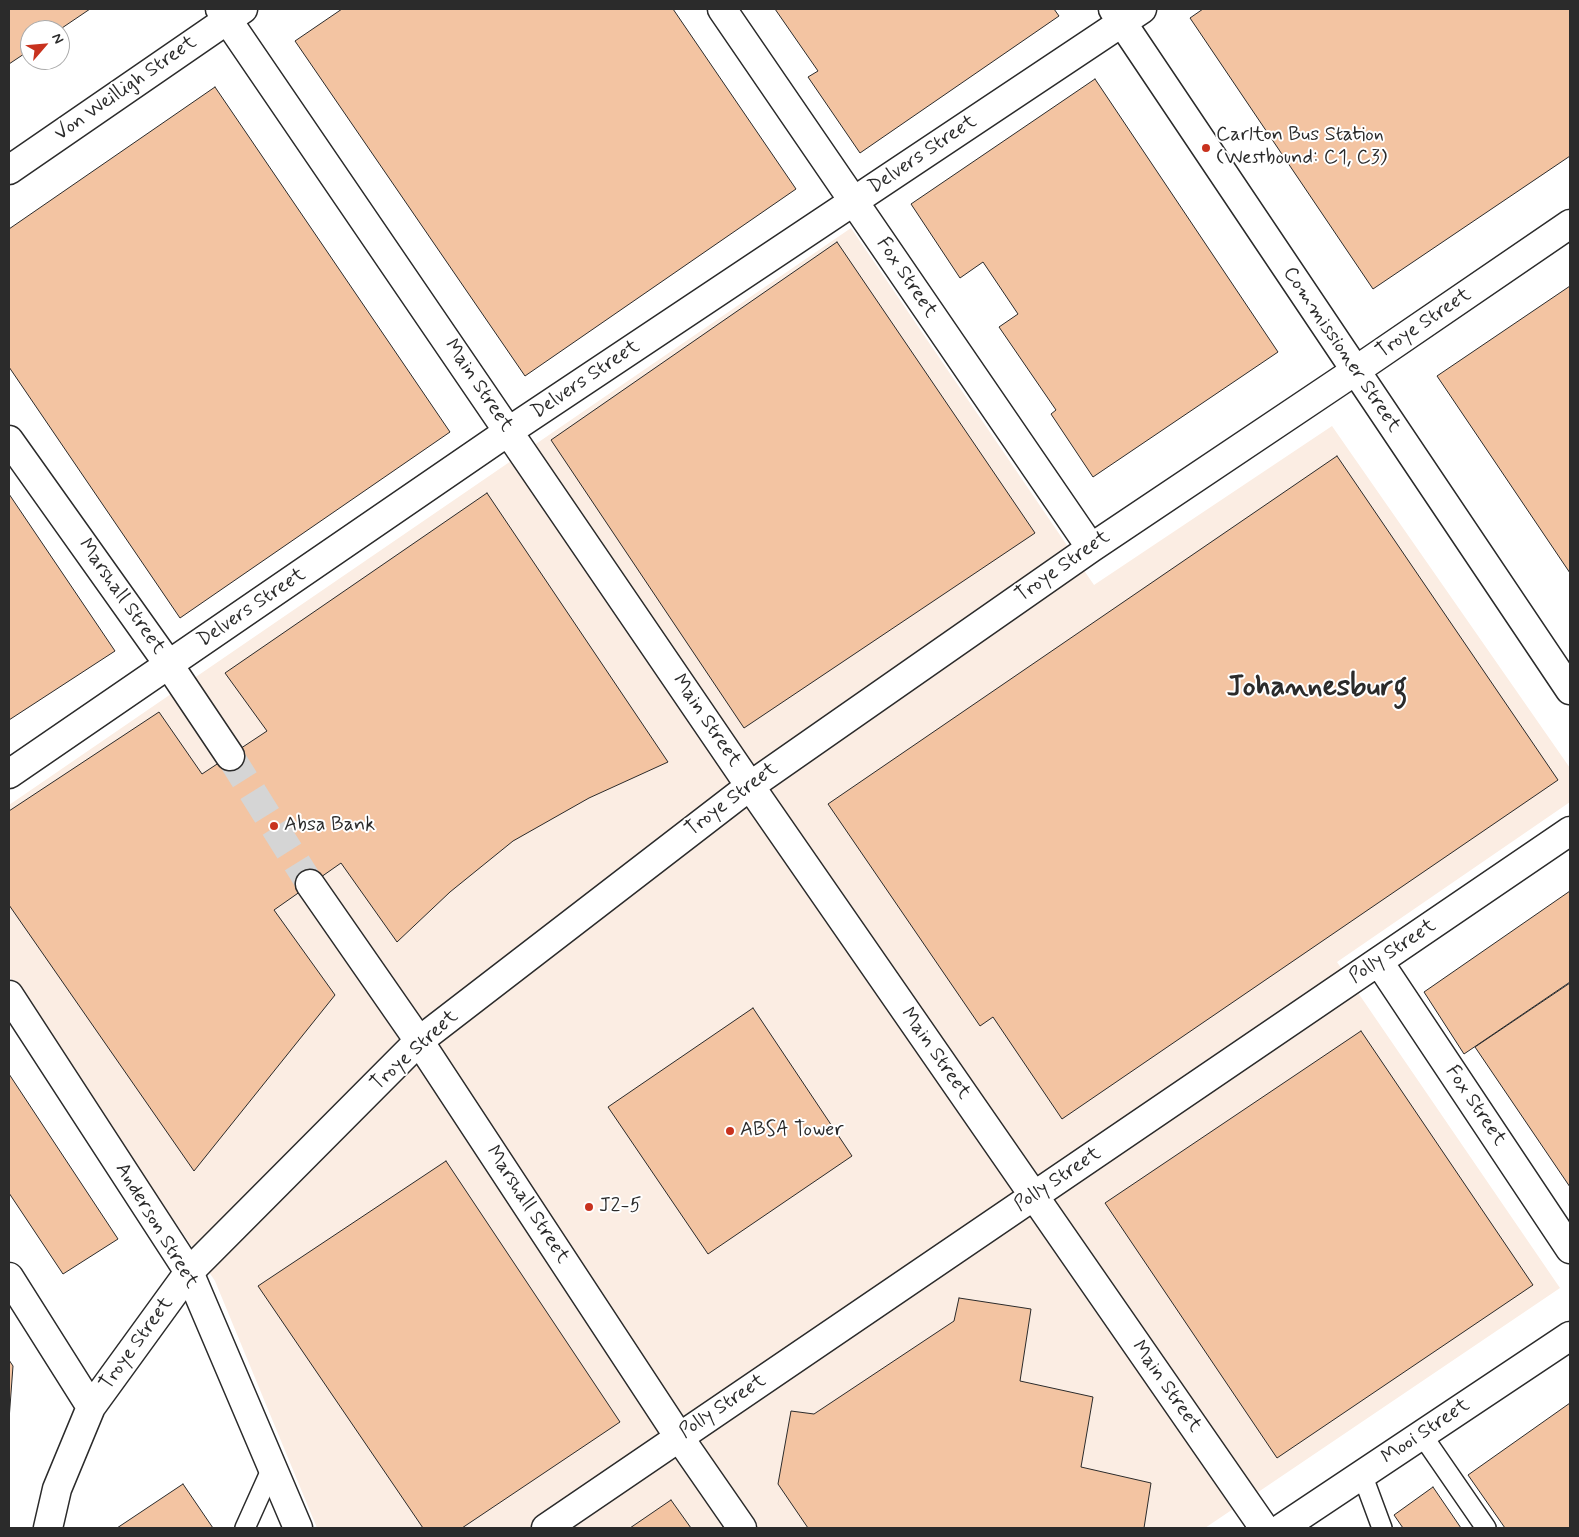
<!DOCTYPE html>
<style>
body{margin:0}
#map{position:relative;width:1579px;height:1537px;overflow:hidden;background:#fff;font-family:Mynerve,sans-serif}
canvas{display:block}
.frame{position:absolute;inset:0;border:10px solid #2b2b2b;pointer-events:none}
.north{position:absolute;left:20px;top:20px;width:50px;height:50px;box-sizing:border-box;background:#fff;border:1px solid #aaa;border-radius:50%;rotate:63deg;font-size:14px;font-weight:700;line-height:20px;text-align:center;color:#2b2b2b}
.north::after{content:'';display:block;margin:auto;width:18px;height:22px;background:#c8321e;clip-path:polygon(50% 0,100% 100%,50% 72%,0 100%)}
</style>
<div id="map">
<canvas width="1579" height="1537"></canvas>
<div class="frame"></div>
<div class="north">N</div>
</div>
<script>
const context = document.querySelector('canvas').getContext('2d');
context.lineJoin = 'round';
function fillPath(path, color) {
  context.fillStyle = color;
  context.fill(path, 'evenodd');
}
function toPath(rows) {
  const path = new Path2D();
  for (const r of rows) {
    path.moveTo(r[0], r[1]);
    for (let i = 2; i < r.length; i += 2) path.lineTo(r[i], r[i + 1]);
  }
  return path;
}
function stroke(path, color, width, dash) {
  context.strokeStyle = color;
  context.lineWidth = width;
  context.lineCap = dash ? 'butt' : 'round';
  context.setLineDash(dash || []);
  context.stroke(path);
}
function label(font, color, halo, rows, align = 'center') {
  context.font = font + ' Mynerve,sans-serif';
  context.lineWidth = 4;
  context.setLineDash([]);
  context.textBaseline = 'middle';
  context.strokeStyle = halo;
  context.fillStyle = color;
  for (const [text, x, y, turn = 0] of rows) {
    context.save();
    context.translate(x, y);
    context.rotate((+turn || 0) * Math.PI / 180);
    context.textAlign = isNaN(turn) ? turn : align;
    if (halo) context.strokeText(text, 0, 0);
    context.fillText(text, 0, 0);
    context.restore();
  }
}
fillPath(toPath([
 [851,228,1094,585,1332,426,1570,768,1570,802,1337,962,1560,1288,1205,1528,317,1528,215,1281,9,976,9,805]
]), '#fbede3');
const building = toPath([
 [9,9,90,9,59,30,30,30,30,50,9,64,9,9],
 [342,9,673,9,796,189,525,376,295,41,342,9],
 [775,9,1054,9,1059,16,860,153,808,77,818,71,775,9],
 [1203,9,1570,9,1570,156,1373,289,1190,18,1203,9],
 [1095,79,1278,352,1093,477,1051,414,1056,410,999,327,1018,314,983,262,960,278,911,204,1095,79],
 [215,87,450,432,180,618,9,367,9,229,215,87],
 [837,242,1035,533,744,728,551,440,837,242],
 [1570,286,1570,573,1437,376,1570,286],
 [1337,456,1558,780,1062,1119,993,1017,980,1026,828,804,1337,456],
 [487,493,668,762,589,798,513,841,450,892,397,942,341,863,274,910,335,995,194,1171,9,905,9,811,159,712,202,774,267,731,225,673,487,493],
 [9,494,115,651,9,720,9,494],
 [1570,891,1570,982,1464,1054,1424,992,1570,891],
 [1570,983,1570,1187,1475,1047,1570,983],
 [753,1008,852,1156,708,1254,608,1107,753,1008],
 [1361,1031,1533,1285,1277,1458,1105,1203,1361,1031],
 [9,1074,118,1239,63,1274,9,1193,9,1074],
 [446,1161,620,1422,462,1528,423,1528,258,1286,446,1161],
 [959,1298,1031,1309,1020,1381,1093,1397,1081,1467,1151,1483,1144,1528,808,1528,778,1484,791,1411,814,1414,954,1321,959,1298],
 [9,1360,13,1366,9,1420,9,1360],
 [1570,1403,1570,1528,1505,1528,1468,1475,1570,1403],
 [183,1484,213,1528,117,1528,183,1484],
 [1433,1487,1461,1528,1403,1528,1394,1515,1433,1487],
 [671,1500,691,1528,630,1528,671,1500]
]);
fillPath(building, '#f3c4a2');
stroke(building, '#2b2b2b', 1);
stroke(toPath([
 [230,756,310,884]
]), '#d5d5d5', 28, [28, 14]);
const service = toPath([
 [1422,1435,1486,1528],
 [1362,1474,1382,1528],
 [245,1528,272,1468]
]);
const minor = toPath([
 [220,9,750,786,1264,1528],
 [722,9,1091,548],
 [9,774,509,431,1142,9],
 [1379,962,1570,1249],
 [9,1277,91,1407],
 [48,1528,57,1489,91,1407,189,1272,419,1041,750,786,1091,548,1355,371,1570,224],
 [546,1528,1570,831]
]);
const secondary = toPath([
 [9,170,243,9]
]);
const primary = toPath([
 [1113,9,1570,690],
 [9,440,169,665,230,756],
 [310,884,419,1041,679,1437,742,1528],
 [9,995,189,1272,298,1528],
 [1282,1528,1570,1336]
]);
stroke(service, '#2b2b2b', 22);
stroke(minor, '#2b2b2b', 31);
stroke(secondary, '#2b2b2b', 31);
stroke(primary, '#2b2b2b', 31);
stroke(service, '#fff', 19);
stroke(minor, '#fff', 28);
stroke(secondary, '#fff', 28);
stroke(primary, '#fff', 28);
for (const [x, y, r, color] of [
 [1206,148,5,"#c8321e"],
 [274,826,5,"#c8321e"],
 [730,1131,5,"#c8321e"],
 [589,1207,5,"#c8321e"]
]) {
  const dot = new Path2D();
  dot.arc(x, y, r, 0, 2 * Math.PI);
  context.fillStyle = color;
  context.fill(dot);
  stroke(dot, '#fff', 2);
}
label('20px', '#2b2b2b', '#fff', [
 ["Von Weilligh Street",126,89,-35],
 ["Delvers Street",923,155,-34],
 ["Fox Street",906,278,56],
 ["Troye Street",1424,324,-34],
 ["Commissioner Street",1341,350,56],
 ["Delvers Street",586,380,-34],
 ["Main Street",478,386,56],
 ["Troye Street",1063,567,-35],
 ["Marshall Street",121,597,55],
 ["Delvers Street",252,608,-34],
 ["Main Street",706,721,56],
 ["Troye Street",732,800,-37],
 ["Polly Street",1393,952,-34],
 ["Troye Street",415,1051,-42],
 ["Main Street",935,1054,55],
 ["Fox Street",1475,1106,56],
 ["Polly Street",1058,1180,-34],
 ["Marshall Street",527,1205,57],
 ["Anderson Street",156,1226,59],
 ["Troye Street",137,1344,-54],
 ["Main Street",1166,1387,55],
 ["Polly Street",723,1407,-34],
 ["Mooi Street",1426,1432,-34]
]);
label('20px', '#2b2b2b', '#fff', [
 ["Carlton Bus Station",1216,136],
 ["(Westbound: C1, C3)",1216,159],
 ["Absa Bank",284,826],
 ["ABSA Tower",740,1131],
 ["J2-5",599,1207]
], 'left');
label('bold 30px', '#2b2b2b', '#fff', [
 ["Johannesburg",1317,689]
]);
</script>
